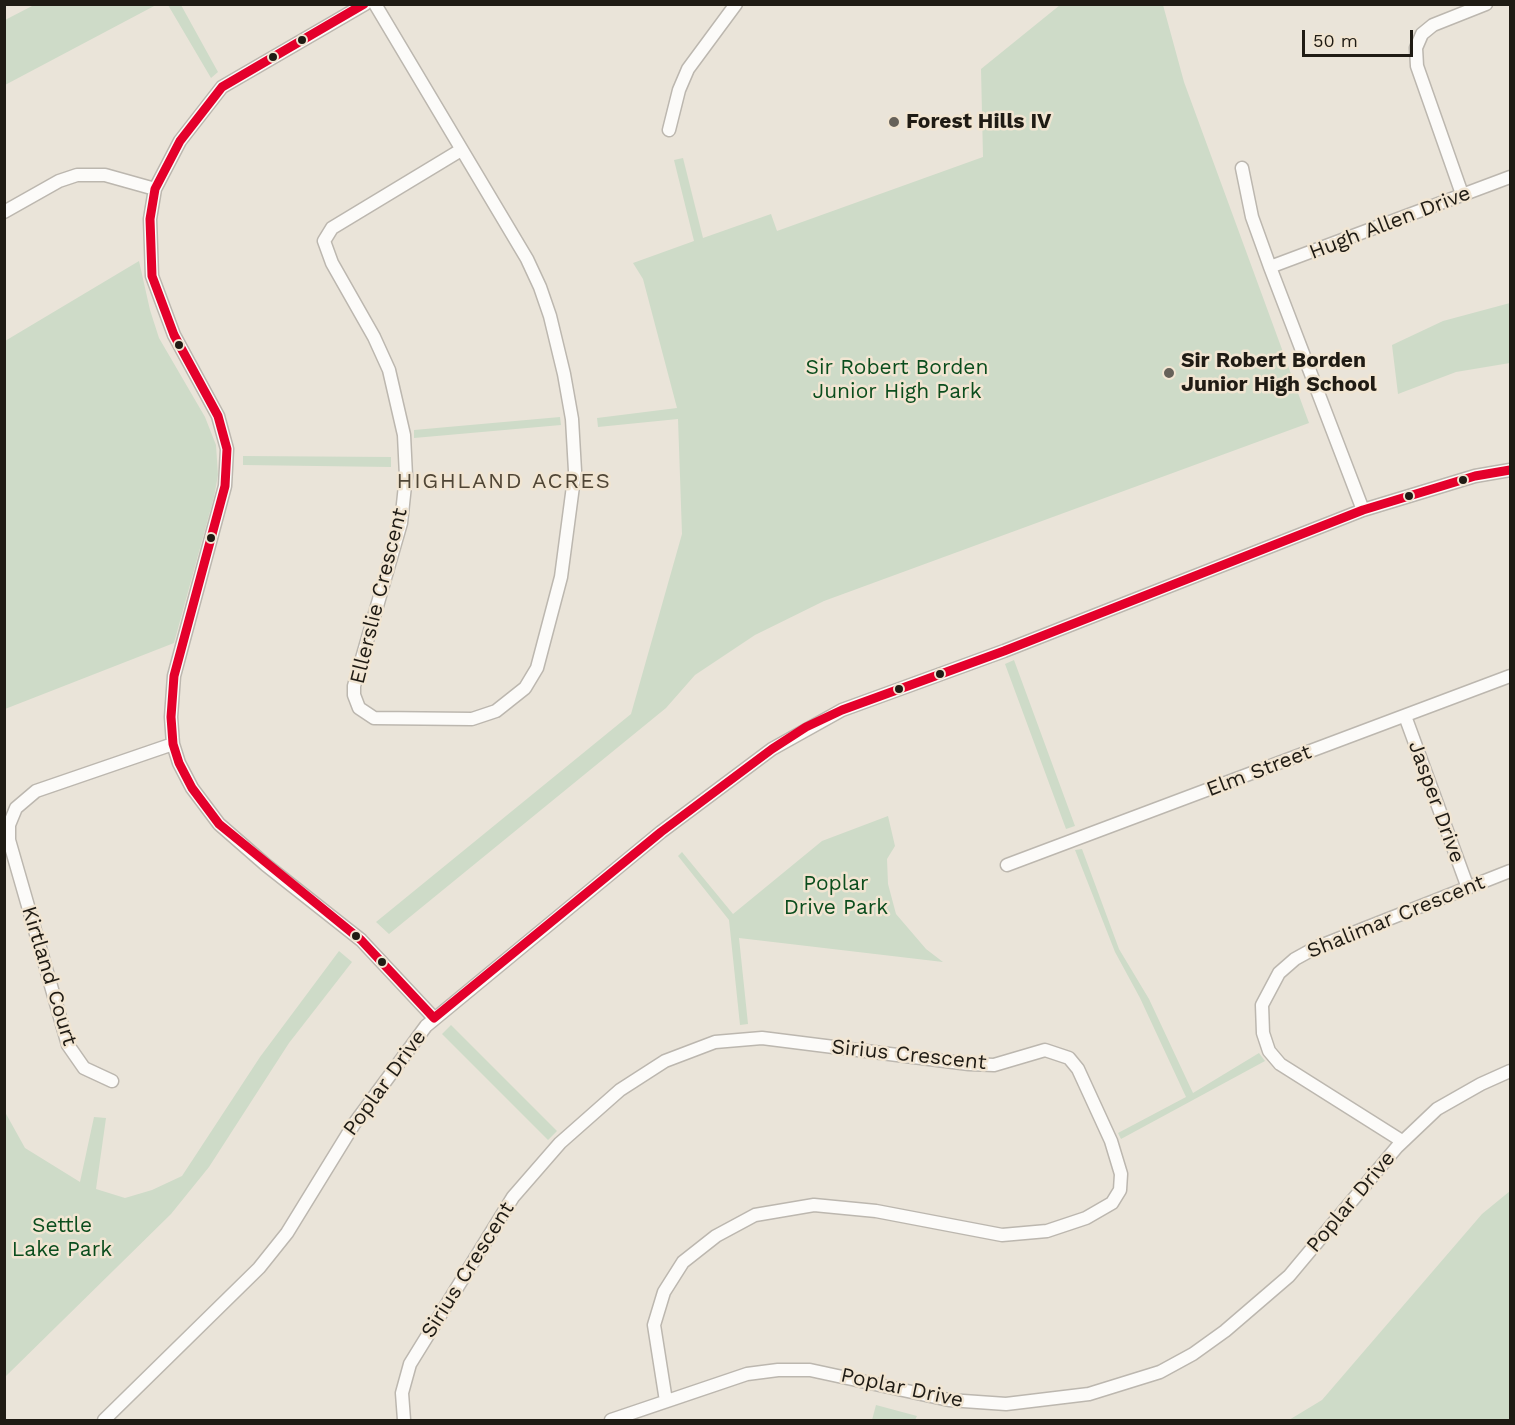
<!DOCTYPE html>
<style>
body{margin:0}
#map{position:relative;width:1515px;height:1425px;overflow:hidden;background:#eae4d9;font-family:"Work Sans",sans-serif}
canvas{display:block}
.frame{position:absolute;inset:0;border:6px solid #1f1b14;pointer-events:none}
.scale{position:absolute;left:1302px;top:30px;width:111px;height:27px;box-sizing:border-box;border:3px solid #1f1b14;border-top:0;padding-left:8px;font-size:18px;line-height:21px;white-space:nowrap;color:#1f1b14;-webkit-text-stroke:4px #f1e5d2;paint-order:stroke}
</style>
<div id="map">
<canvas width="1515" height="1425"></canvas>
<div class="frame"></div>
<div class="scale">50 m</div>
</div>
<script>
const context = document.querySelector('canvas').getContext('2d');
context.lineJoin = 'round';
function fillPath(path, color) {
  context.fillStyle = color;
  context.fill(path, 'evenodd');
}
function toPath(rows) {
  const path = new Path2D();
  for (const r of rows) {
    path.moveTo(r[0], r[1]);
    for (let i = 2; i < r.length; i += 2) path.lineTo(r[i], r[i + 1]);
  }
  return path;
}
function stroke(path, color, width, dash) {
  context.strokeStyle = color;
  context.lineWidth = width;
  context.lineCap = dash ? 'butt' : 'round';
  context.setLineDash(dash || []);
  context.stroke(path);
}
function label(font, color, halo, rows, align = 'center') {
  context.font = font + ' "Work Sans",sans-serif';
  context.lineWidth = 5;
  context.setLineDash([]);
  context.textBaseline = 'middle';
  context.strokeStyle = halo;
  context.fillStyle = color;
  for (const [text, x, y, turn = 0] of rows) {
    context.save();
    context.translate(x, y);
    context.rotate((+turn || 0) * Math.PI / 180);
    context.textAlign = isNaN(turn) ? turn : align;
    if (halo) context.strokeText(text, 0, 0);
    context.fillText(text, 0, 0);
    context.restore();
  }
}
fillPath(toPath([
 [34,5,34,4,156,5,5,85,5,20],
 [168,5,181,5,218,72,211,78],
 [1060,5,1163,5,1184,82,1309,423,824,601,755,635,695,675,666,708,389,934,376,922,631,714,682,534,678,419,598,427,597,418,677,408,643,279,633,263,694,241,674,160,683,158,703,238,771,214,777,231,983,157,981,69],
 [139,261,150,310,159,338,205,417,216,445,218,475,214,497,174,643,5,709,5,341],
 [1510,303,1510,363,1456,372,1398,394,1392,345,1443,321],
 [560,417,561,425,414,438,414,430],
 [243,456,391,457,391,467,243,465],
 [1014,660,1075,826,1066,829,1005,664],
 [888,816,895,846,887,859,888,884,896,914,926,949,943,962,739,938,748,1024,740,1025,729,920,678,856,682,852,733,914,822,841],
 [1082,849,1119,949,1149,999,1193,1093,1259,1053,1265,1061,1121,1139,1118,1133,1186,1097,1140,998,1115,952,1075,850],
 [339,951,352,962,289,1043,209,1167,171,1214,5,1377,5,1112,25,1148,80,1182,94,1117,106,1118,96,1189,125,1198,152,1190,182,1176,260,1057],
 [451,1025,557,1131,548,1140,442,1034],
 [1510,1191,1510,1420,1289,1420,1322,1400,1482,1214],
 [876,1405,917,1416,915,1420,872,1420]
]), '#cedbc8');
const street = toPath([
 [365,4,222,87,180,141,155,189,150,219,152,276,174,335,218,416,227,449,225,486,174,676,171,717,173,744,179,763,192,788,219,824,266,865,361,940,434,1018],
 [375,4,527,259,540,287,550,316,564,374,572,419,575,471,561,577,537,668,525,688,496,711,472,719,374,718,359,708,354,695,354,686,401,523,406,476,404,435,389,370,374,337,332,263,324,241,332,228,461,150],
 [669,130,679,90,688,69,736,4],
 [1242,168,1252,217,1270,267,1363,510],
 [1462,194,1417,66,1416,48,1422,34,1433,25,1486,4],
 [4,212,59,181,77,175,105,175,155,189],
 [1270,267,1510,177],
 [1405,716,1468,888],
 [1007,865,1510,676],
 [112,1081,84,1068,68,1045,9,840,9,825,16,808,36,791,173,744],
 [1402,1141,1280,1064,1269,1051,1263,1033,1262,1005,1279,973,1295,959,1315,948,1510,871],
 [104,1420,259,1268,287,1233,354,1124,426,1026,661,832,772,749,842,710,1004,651,1363,510,1475,476,1510,470],
 [404,1420,402,1393,410,1364,513,1197,560,1143,620,1090,665,1061,715,1042,762,1038,969,1064,994,1065,1045,1050,1069,1058,1078,1069,1111,1141,1121,1174,1120,1190,1112,1203,1086,1218,1047,1231,1002,1235,876,1211,814,1205,755,1215,716,1236,683,1262,664,1292,654,1325,666,1401],
 [611,1420,747,1374,778,1370,810,1370,949,1400,1006,1404,1089,1394,1160,1372,1193,1354,1225,1331,1289,1276,1397,1147,1437,1109,1481,1084,1510,1071]
]);
stroke(street, '#bcb7af', 15);
stroke(street, '#fcfbf9', 12);
stroke(toPath([
 [364,4,222,87,180,141,155,189,150,219,152,276,174,335,218,416,227,449,225,486,174,676,171,717,173,744,179,763,192,788,219,824,361,940,434,1018,661,832,772,749,806,727,842,710,1004,651,1363,510,1475,476,1510,470]
]), '#e4002b', 9);
for (const [x, y, r, color] of [
 [302,40,5,"#1f1b14"],
 [273,57,5,"#1f1b14"],
 [894,122,6,"#666159"],
 [179,345,5,"#1f1b14"],
 [1169,373,6,"#666159"],
 [1463,480,5,"#1f1b14"],
 [1409,496,5,"#1f1b14"],
 [211,538,5,"#1f1b14"],
 [940,674,5,"#1f1b14"],
 [899,689,5,"#1f1b14"],
 [356,936,5,"#1f1b14"],
 [382,962,5,"#1f1b14"]
]) {
  const dot = new Path2D();
  dot.arc(x, y, r, 0, 2 * Math.PI);
  context.fillStyle = color;
  context.fill(dot);
  stroke(dot, '#f1e5d2', 2);
}
label('bold 21px', '#1f1b14', '#f1e5d2', [
 ["Forest Hills IV",906,122],
 ["Sir Robert Borden",1181,361],
 ["Junior High School",1181,385]
], 'left');
label('21px', '#1f1b14', '#f1e5d2', [
 ["Hugh Allen Drive",1390,223,-21],
 ["Ellerslie Crescent",379,596,-76],
 ["Elm Street",1259,771,-21],
 ["Jasper Drive",1436,802,70],
 ["Shalimar Crescent",1396,917,-22],
 ["Kirtland Court",49,976,73],
 ["Sirius Crescent",909,1055,6],
 ["Poplar Drive",385,1083,-54],
 ["Poplar Drive",1351,1202,-50],
 ["Sirius Crescent",468,1270,-58],
 ["Poplar Drive",902,1388,12]
]);
label('21px', '#0b4d1d', '#f1e5d2', [
 ["Sir Robert Borden",897,368],
 ["Junior High Park",897,392],
 ["Poplar",836,884],
 ["Drive Park",836,908],
 ["Settle",62,1226],
 ["Lake Park",62,1250]
]);
context.letterSpacing = '1.5px';
label('22px', '#504636', '#f1e5d2', [
 ["HIGHLAND ACRES",504,482]
]);
context.letterSpacing = '0px';
</script>
